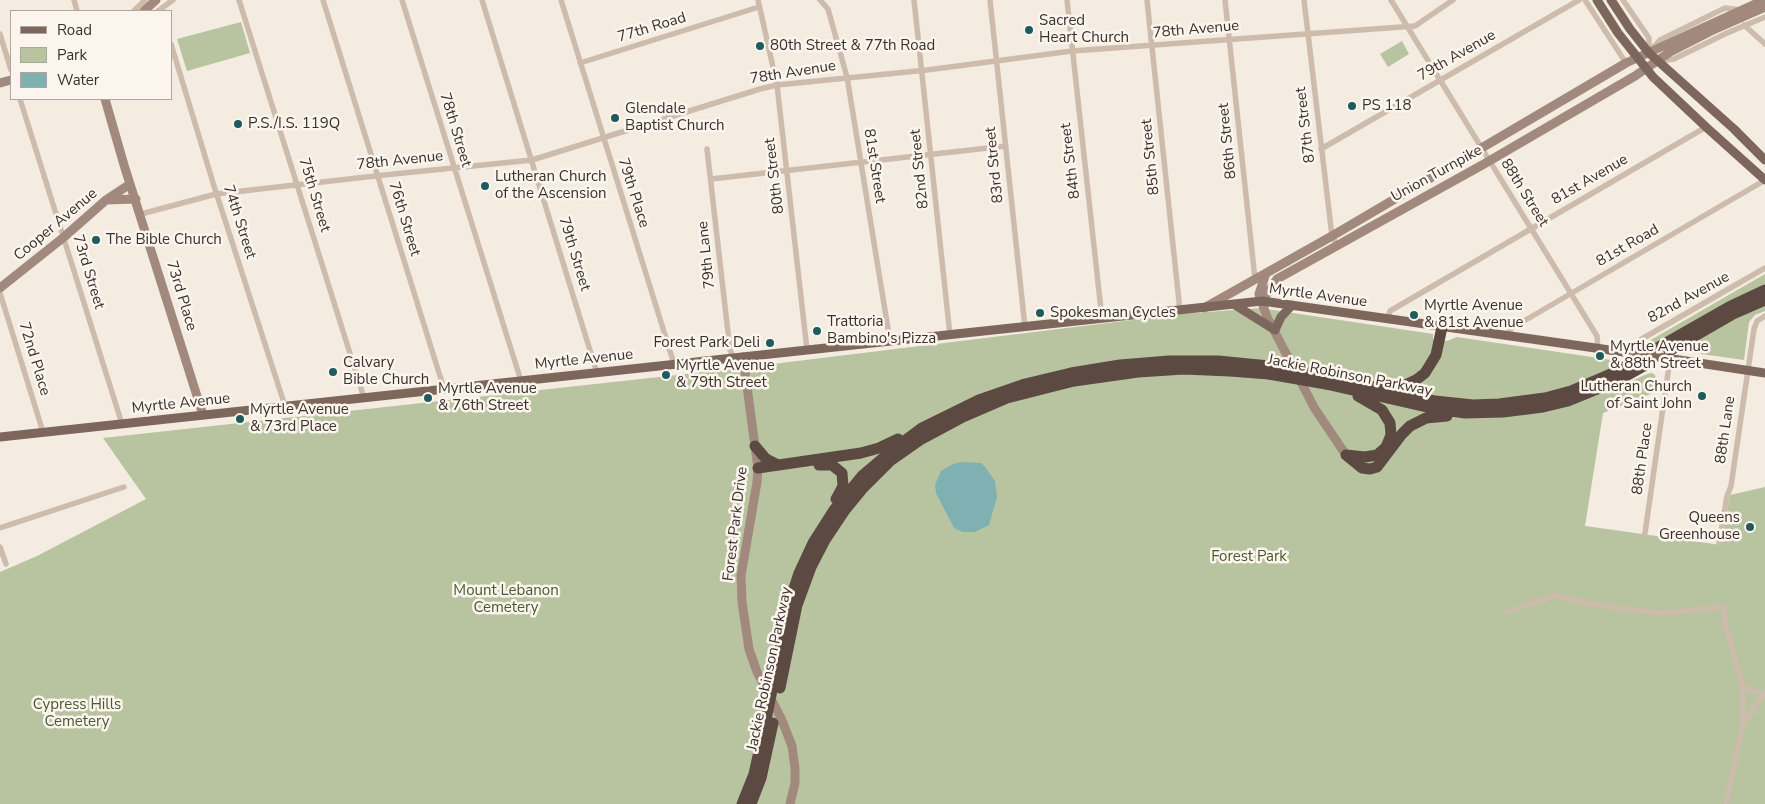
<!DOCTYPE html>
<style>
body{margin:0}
#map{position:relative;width:1765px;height:804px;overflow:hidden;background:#f4ebe1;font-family:"Nunito Sans",sans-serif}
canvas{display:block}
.legend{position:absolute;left:10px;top:10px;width:162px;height:90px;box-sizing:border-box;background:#fbf5ee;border:1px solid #aea6a0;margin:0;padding:6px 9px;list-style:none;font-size:15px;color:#3b302b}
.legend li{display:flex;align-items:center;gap:10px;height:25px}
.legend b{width:25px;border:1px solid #aea6a0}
</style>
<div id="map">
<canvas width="1765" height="804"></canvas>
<ul class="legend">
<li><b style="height:6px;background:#7d675c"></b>Road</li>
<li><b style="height:14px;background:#b8c4a0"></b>Park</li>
<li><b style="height:14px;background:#7fb0b2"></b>Water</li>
</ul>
</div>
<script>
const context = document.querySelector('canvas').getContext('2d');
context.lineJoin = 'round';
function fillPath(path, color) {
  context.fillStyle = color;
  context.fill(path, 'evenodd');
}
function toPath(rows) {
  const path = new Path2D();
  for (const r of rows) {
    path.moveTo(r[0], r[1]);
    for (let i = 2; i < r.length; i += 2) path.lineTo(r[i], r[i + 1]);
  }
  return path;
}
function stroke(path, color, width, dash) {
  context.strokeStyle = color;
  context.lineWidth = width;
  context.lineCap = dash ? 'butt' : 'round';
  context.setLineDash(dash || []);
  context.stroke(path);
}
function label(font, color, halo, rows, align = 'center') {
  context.font = font + ' "Nunito Sans",sans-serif';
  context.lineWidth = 5;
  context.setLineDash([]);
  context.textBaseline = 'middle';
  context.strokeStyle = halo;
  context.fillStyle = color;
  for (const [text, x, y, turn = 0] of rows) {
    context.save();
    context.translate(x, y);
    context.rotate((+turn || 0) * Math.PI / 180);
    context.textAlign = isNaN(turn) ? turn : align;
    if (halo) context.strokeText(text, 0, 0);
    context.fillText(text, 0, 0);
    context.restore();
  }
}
fillPath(toPath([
 [241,22,250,53,187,71,177,39],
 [1402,41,1409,54,1388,67,1380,54],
 [1765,274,1765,285,1651,346,1649,345,1649,341],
 [1765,304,1765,311,1755,315,1749,322,1744,360,1680,351,1712,330],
 [1260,308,1433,334,1433,339,1447,341,1457,337,1612,360,1607,392,1647,374,1652,373,1655,375,1658,384,1657,390,1653,393,1603,413,1585,526,1721,545,1730,495,1765,487,1765,804,0,804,0,572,37,556,146,499,103,438,732,369,1181,314]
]), '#b8c4a0');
fillPath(toPath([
 [962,462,981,463,986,468,995,481,997,497,989,525,975,532,963,532,954,528,936,493,935,485,941,471,953,464]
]), '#7fb0b2');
stroke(toPath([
 [74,0,77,11],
 [239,0,364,398],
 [323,0,444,389],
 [402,0,521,381],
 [482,0,597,373],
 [561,0,674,364],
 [758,0,777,85,807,350],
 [820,0,828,9,847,77,890,341],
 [914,0,950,335],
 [990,0,1025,327],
 [1067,0,1102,319],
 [1147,0,1180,311],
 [1225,0,1255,279],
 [1304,0,1332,236,1337,245],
 [1391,0,1597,336,1598,349],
 [1585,0,1626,63],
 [1623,0,1649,38,1649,51],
 [134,11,145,0],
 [158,11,173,0],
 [1744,25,1765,44],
 [0,34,11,70],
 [171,44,214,186,285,406],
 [1650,51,1660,40,1725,8,1741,10],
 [1659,61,1674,59,1727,33,1765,17],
 [580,63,759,7],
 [20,99,122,424],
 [707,149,730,350,734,358],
 [1321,149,1579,0],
 [711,179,1006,146],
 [141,214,216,194,384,175,532,160,760,89,777,85,927,70,1072,51,1415,26,1453,0],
 [0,293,43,432],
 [1388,319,1390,311,1706,127],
 [1505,336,1512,328,1565,297,1765,180],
 [1628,353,1633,345,1640,340,1765,268],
 [0,528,124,487],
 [1645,533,1670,359],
 [1719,543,1727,496,1731,486,1754,329,1757,321,1765,316],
 [0,547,6,564],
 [1507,612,1556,595,1572,600,1613,608,1665,613,1723,607,1726,627,1743,687,1743,724,1726,804],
 [1743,687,1763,694],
 [1744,723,1765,692]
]), '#cdbbac', 5.5);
stroke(toPath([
 [144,11,156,0],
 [0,83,11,80],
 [105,99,124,165,203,415],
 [106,200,136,199],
 [1266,273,1259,294,1267,317,1315,409,1346,455],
 [0,288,64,237,106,200,130,184],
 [1262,301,1277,279,1484,164,1635,76,1670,52,1711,31,1765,7],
 [1204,308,1332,236,1626,63,1764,0],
 [743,357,758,468,757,482,741,576,742,602,749,649,757,672,781,718,792,746,795,768,795,783,790,804]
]), '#a18a7d', 9);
stroke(toPath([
 [1597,0,1618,33,1653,77,1706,127,1765,180],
 [1611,0,1630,29,1649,53,1734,129,1765,160],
 [1235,305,1275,330,1281,317,1292,305],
 [1666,358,1765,373],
 [0,437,1262,301,1638,354]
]), '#7d675c', 9);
stroke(toPath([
 [1657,348,1729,307,1765,290],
 [1669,351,1733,314,1765,300],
 [1327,376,1435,401,1473,405,1499,404,1545,398,1571,391,1613,373,1637,360],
 [1326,384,1431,408,1465,413,1503,412,1543,407,1568,401,1617,381,1651,362],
 [1386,386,1405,385,1416,380,1425,373,1436,355,1442,327],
 [755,446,766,459,778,465],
 [1346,455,1362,468,1370,469,1377,467,1402,434,1410,426,1426,418,1447,416],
 [1346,455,1365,457,1377,455,1386,447,1391,435,1390,423,1382,410,1358,396],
 [819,465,832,465,842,473,843,486,836,499],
 [758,468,861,453,879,448,898,439],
 [774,680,788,607,799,573,813,543,834,510,862,476,895,448,922,428,979,400,1025,384,1071,373,1120,365,1169,361,1218,361,1269,366],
 [780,688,797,605,811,567,825,540,845,510,863,488,890,461,920,440,963,417,1007,398,1074,381,1138,372,1184,369,1230,371,1269,374],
 [742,804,754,774,766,720],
 [751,804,761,778,773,723]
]), '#5c4a42', 11);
stroke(toPath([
 [1638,354,1666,358]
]), '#7d675c', 9);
stroke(toPath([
 [1269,366,1327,376],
 [1269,374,1326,384],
 [766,720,774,680]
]), '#5c4a42', 11);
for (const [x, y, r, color] of [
 [1029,30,5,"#1f5a5e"],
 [760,46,5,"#1f5a5e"],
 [1352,106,5,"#1f5a5e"],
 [615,118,5,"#1f5a5e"],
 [238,124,5,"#1f5a5e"],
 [485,186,5,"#1f5a5e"],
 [96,240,5,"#1f5a5e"],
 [1040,313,5,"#1f5a5e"],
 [1414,315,5,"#1f5a5e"],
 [817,331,5,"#1f5a5e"],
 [770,343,5,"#1f5a5e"],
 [1600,356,5,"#1f5a5e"],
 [333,372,5,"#1f5a5e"],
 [666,375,5,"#1f5a5e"],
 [1702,396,5,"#1f5a5e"],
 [428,398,5,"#1f5a5e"],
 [240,419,5,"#1f5a5e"],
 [1750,527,5,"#1f5a5e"]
]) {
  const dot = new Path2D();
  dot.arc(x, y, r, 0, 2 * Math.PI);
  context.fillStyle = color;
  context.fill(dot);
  stroke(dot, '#fbf5ee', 2);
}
label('15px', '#3b302b', '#fbf5ee', [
 ["Sacred",1039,21],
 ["Heart Church",1039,38],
 ["80th Street & 77th Road",770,46],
 ["PS 118",1362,106],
 ["Glendale",625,109],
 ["Baptist Church",625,126],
 ["P.S./I.S. 119Q",248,124],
 ["Lutheran Church",495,177],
 ["of the Ascension",495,194],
 ["The Bible Church",106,240],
 ["Myrtle Avenue",1424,306],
 ["& 81st Avenue",1424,323],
 ["Spokesman Cycles",1050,313],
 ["Trattoria",827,322],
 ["Bambino's Pizza",827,339],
 ["Forest Park Deli",760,343,"right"],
 ["Myrtle Avenue",1610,347],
 ["& 88th Street",1610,364],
 ["Calvary",343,363],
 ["Bible Church",343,380],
 ["Myrtle Avenue",676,366],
 ["& 79th Street",676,383],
 ["Lutheran Church",1692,387,"right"],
 ["of Saint John",1692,404,"right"],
 ["Myrtle Avenue",438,389],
 ["& 76th Street",438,406],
 ["Myrtle Avenue",250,410],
 ["& 73rd Place",250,427],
 ["Queens",1740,518,"right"],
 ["Greenhouse",1740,535,"right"]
], 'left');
label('15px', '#3b302b', '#fbf5ee', [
 ["77th Road",652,28,-17],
 ["78th Avenue",1196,30,-5],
 ["79th Avenue",1457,56,-30],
 ["78th Avenue",793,73,-9],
 ["87th Street",1306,125,-97],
 ["78th Street",455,130,73],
 ["86th Street",1228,141,-96],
 ["85th Street",1151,157,-96],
 ["78th Avenue",400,161,-6],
 ["84th Street",1071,161,-97],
 ["83rd Street",995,165,-96],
 ["81st Street",874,166,81],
 ["82nd Street",920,169,-96],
 ["Union Turnpike",1437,174,-29],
 ["80th Street",775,176,-97],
 ["81st Avenue",1590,180,-30],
 ["79th Place",633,193,72],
 ["88th Street",1524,193,58],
 ["75th Street",314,195,73],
 ["76th Street",404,219,73],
 ["74th Street",239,222,72],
 ["Cooper Avenue",56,225,-40],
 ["81st Road",1628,246,-30],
 ["79th Street",574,254,73],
 ["79th Lane",707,255,-96],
 ["73rd Street",88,272,73],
 ["73rd Place",181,296,73],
 ["Myrtle Avenue",1318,296,8],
 ["82nd Avenue",1689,298,-29],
 ["72nd Place",34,359,73],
 ["Myrtle Avenue",584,360,-6],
 ["Jackie Robinson Parkway",1350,376,11],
 ["Myrtle Avenue",181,404,-6],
 ["88th Lane",1726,430,-82],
 ["88th Place",1643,459,-82],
 ["Forest Park Drive",736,524,-83],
 ["Jackie Robinson Parkway",770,669,-78]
]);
label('15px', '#4a5a2e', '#fbf5ee', [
 ["Forest Park",1249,557],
 ["Mount Lebanon",506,591],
 ["Cemetery",506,608],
 ["Cypress Hills",77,705],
 ["Cemetery",77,722]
]);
</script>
